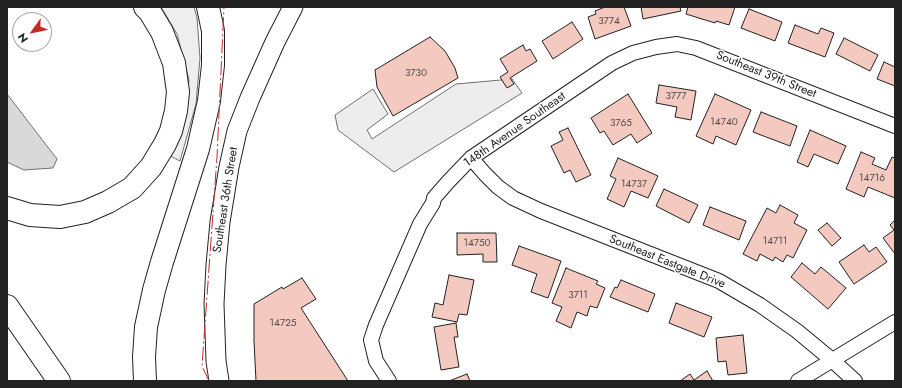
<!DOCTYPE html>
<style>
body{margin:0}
#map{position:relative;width:902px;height:388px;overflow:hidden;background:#fff;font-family:Jost,sans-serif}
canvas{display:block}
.frame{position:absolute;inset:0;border:8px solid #222;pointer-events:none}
.north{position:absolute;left:12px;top:12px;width:40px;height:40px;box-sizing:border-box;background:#fff;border:1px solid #a7a7a7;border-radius:50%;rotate:237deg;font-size:11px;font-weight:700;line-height:16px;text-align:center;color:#222}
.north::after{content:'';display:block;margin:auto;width:14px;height:18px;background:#c62828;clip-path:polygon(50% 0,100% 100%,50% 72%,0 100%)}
</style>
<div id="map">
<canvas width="902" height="388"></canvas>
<div class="frame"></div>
<div class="north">N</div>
</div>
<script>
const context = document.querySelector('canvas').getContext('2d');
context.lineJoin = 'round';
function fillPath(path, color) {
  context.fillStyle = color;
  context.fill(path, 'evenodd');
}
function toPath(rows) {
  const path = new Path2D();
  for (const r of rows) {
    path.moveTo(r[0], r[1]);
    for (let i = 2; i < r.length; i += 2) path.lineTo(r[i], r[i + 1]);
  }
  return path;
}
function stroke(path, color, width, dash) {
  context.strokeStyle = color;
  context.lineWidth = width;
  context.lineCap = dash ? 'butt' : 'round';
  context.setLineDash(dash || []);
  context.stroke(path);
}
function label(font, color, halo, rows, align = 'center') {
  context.font = font + ' Jost,sans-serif';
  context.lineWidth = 3;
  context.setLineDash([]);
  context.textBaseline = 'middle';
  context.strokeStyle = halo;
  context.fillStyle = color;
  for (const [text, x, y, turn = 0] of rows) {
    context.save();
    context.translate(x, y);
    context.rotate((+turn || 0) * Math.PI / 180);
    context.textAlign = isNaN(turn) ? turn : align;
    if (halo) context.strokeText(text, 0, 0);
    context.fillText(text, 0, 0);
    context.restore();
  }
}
const green = toPath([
 [161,7,194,7,197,18,200,58,196,104,180,161,176,159,169,155,185,116,189,80,177,34,161,7]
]);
fillPath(green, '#eee');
stroke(green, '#6f6f6f', 1);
const parking = toPath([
 [512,79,522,93,394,172,338,130,335,115,373,89,388,114,367,130,372,139,456,84,512,79]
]);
fillPath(parking, '#ededed');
stroke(parking, '#6f6f6f', 1);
const water = toPath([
 [7,94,57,159,53,168,24,170,7,162,7,94]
]);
fillPath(water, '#d9d9d9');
stroke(water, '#6f6f6f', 1);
const building = toPath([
 [605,7,624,7,631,26,595,39,588,17,596,14,595,11,605,7],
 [641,7,680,7,681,11,643,19,641,7],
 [688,7,735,7,729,25,716,21,715,23,686,14,688,7],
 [749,9,782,22,775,41,741,28,749,9],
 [572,22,583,39,553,59,542,41,572,22],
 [795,25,818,34,821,28,834,33,825,57,788,43,795,25],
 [430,37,445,51,455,68,458,78,393,116,377,87,375,70,430,37],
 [844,38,878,55,870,71,836,54,844,38],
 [523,45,526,51,530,49,537,61,510,78,514,84,507,88,500,77,508,72,500,59,523,45],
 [884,62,895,67,895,86,877,79,884,62],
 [659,85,696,91,691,120,675,117,677,107,656,103,659,85],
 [628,94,652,133,637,143,631,134,613,145,604,131,600,133,591,118,628,94],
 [715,94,751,110,736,145,716,136,713,144,696,136,715,94],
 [761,112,797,126,790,146,753,132,761,112],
 [568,128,591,175,576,182,570,170,564,173,551,146,563,140,559,132,568,128],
 [810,130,846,146,838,164,814,154,808,167,797,162,810,130],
 [861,152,875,158,872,164,886,170,892,157,895,158,895,198,868,187,864,197,846,189,861,152],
 [618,158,658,176,648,198,631,191,624,207,607,199,616,179,610,176,618,158],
 [664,189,698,205,689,223,656,206,664,189],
 [780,205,798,215,794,223,807,230,793,258,787,255,783,262,775,257,773,261,760,254,757,261,743,254,767,208,776,213,780,205],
 [710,207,746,221,739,240,703,225,710,207],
 [895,220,895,254,883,238,894,230,890,225,895,220],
 [827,223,841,238,832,246,818,230,827,223],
 [457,233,496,233,497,262,483,262,483,254,457,255,457,233],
 [864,245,869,252,876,247,887,262,854,284,839,262,864,245],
 [519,246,561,261,548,298,531,292,537,274,512,265,519,246],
 [802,263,815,274,821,267,846,288,828,309,791,277,802,263],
 [566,268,598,281,596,284,605,288,597,308,590,306,587,316,577,312,571,328,556,321,562,307,552,303,566,268],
 [449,275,474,280,467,315,459,314,457,322,432,317,435,303,443,305,449,275],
 [302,278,316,299,301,308,348,381,256,381,254,341,254,304,282,287,283,289,302,278],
 [621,280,655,294,648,312,610,297,615,287,617,288,621,280],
 [676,303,712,317,704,337,669,323,676,303],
 [456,323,458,337,454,337,459,367,441,370,434,327,456,323],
 [743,335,747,373,728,375,726,361,718,362,716,338,743,335],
 [707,371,713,381,680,381,690,374,694,380,707,371],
 [467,374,470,381,449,381,467,374]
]);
fillPath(building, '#f3c9c0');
stroke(building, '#222', 1);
const minor = toPath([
 [471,158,485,174,498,187,513,198,541,211,719,281,760,305,797,331,832,360,855,381],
 [389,381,376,361,371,340,376,325,420,224,433,203,434,198,448,182,471,158,612,63,633,53,656,47,677,44,696,48,895,126],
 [798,381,895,322]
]);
const secondary = toPath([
 [219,381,216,361,214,304,216,265,220,222,229,167,237,131,250,98,275,42,293,7]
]);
const motorway = toPath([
 [7,208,30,215,60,217,85,212,108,202,132,188,151,167,165,144,171,131,176,111,178,92,174,63,162,32,150,12,145,7],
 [7,306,59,381],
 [145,381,144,357,146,327,154,290,162,262,198,149,209,101,213,65,213,31,208,7]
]);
stroke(minor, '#222', 16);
stroke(secondary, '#222', 21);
stroke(motorway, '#222', 24);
stroke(minor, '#fff', 14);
stroke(secondary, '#fff', 19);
stroke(motorway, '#fff', 22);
stroke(toPath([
 [209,381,202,366,217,157,224,7]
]), '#c62828', 1, [14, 3, 2, 3]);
label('10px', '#564c4a', null, [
 ["3774",609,22],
 ["3730",416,74],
 ["3777",676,97],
 ["14740",724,123],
 ["3765",621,124],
 ["14716",872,179],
 ["14737",634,185],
 ["14711",775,242],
 ["14750",477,244],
 ["3711",578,296],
 ["14725",283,324]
]);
label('12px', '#222', '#fff', [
 ["Southeast 39th Street",766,75,22],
 ["148th Avenue Southeast",515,130,-35],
 ["Southeast 36th Street",226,200,-81],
 ["Southeast Eastgate Drive",667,262,22]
]);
</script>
